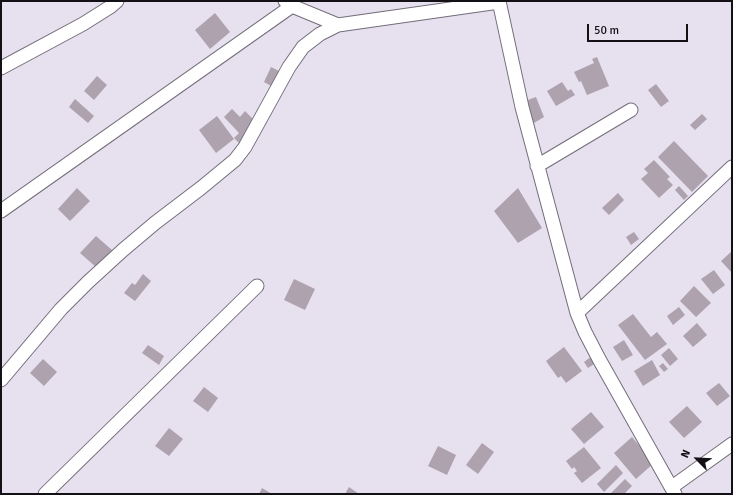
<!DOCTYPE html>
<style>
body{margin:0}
#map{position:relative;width:733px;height:495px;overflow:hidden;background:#e7e0ee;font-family:Signika,sans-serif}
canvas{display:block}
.frame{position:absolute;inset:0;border:2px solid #131116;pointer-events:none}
.north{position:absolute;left:677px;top:439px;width:40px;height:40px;-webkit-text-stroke:3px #e7e0ee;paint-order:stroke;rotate:294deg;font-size:11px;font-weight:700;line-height:16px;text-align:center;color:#131116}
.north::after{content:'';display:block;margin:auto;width:14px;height:18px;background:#131116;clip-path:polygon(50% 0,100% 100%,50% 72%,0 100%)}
.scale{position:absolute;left:587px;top:24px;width:101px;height:18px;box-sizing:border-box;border:2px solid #131116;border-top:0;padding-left:5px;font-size:12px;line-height:14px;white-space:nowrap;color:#131116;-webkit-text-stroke:3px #e7e0ee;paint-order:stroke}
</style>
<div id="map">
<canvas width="733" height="495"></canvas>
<div class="frame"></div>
<div class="north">N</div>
<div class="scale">50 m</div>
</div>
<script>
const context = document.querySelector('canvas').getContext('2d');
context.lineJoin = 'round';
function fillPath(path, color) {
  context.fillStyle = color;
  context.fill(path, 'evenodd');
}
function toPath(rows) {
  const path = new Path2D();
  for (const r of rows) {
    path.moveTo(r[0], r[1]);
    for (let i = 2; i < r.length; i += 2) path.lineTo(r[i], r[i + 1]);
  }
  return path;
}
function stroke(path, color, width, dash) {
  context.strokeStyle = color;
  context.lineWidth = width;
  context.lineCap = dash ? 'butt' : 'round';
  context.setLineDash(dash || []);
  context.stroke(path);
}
fillPath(toPath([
 [215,13,230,32,210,49,195,30],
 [597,57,609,86,587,95,581,81,579,82,574,72,594,63,592,59],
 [271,67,281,72,273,87,264,82],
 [97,76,107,85,94,100,84,91],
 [562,82,568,91,571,89,575,95,556,106,547,91],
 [656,84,669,101,661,107,648,90],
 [536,97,544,117,534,123,525,101],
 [75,99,94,116,88,123,69,107],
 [232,109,240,117,245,111,254,120,248,126,252,130,239,143,234,138,239,133,224,117],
 [702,114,707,119,695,130,690,125],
 [217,116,234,139,216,153,199,130],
 [674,141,708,176,692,192,658,157],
 [654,160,670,177,667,179,673,185,659,198,641,179,648,173,644,169],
 [679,186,688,196,684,200,675,190],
 [77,188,90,201,70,221,58,209],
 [518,188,542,228,518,243,494,211],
 [618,193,624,200,609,215,602,208],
 [634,232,639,239,631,245,626,237],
 [96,236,112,250,97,268,80,253],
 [732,251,732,273,721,261],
 [714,270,725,285,713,294,701,279],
 [143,274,151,281,135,301,124,293,132,283,135,285],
 [294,279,315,289,305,310,284,300],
 [694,286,711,303,696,317,680,301],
 [679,307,685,315,673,325,667,316],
 [633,314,651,337,657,332,667,344,645,360,618,325],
 [697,323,707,335,693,347,683,336],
 [624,340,633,355,622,361,613,347],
 [148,345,164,356,159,365,142,353],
 [564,347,582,371,566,383,561,376,558,378,546,361],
 [669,348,678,359,670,366,661,355],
 [592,356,597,362,588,368,584,362],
 [43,359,57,372,44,386,30,373],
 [652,360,660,375,643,386,634,371],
 [663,363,668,369,664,372,659,366],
 [719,383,730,396,717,406,706,393],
 [204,387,218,398,208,412,193,401],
 [687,406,702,422,684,438,669,422],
 [591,412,604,427,584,444,571,429],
 [169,428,183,439,169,456,155,446],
 [632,437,654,463,636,479,614,453],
 [482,443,494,452,478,474,466,465],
 [438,446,456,455,447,475,428,466],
 [584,447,601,468,582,483,574,473,577,471,574,467,572,469,566,461],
 [616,465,623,473,604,492,597,484],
 [625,479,632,486,624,494,610,494],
 [349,487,359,494,345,494],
 [262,488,272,494,259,494]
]), '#aea2ae');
const minor = toPath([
 [285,1,292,6,338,25],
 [499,1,522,107,577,313,585,332,599,359,675,494],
 [1,68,83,24,110,7,117,1],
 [537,166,631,110],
 [1,211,292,6],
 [577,313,732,167],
 [1,380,61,309,88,282,123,250,155,223,201,188,235,160,245,147,289,67,303,47,320,34,338,25,499,2],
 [672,487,732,444],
 [45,494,257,286]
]);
stroke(minor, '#736d7a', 15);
stroke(minor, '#fff', 13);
</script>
